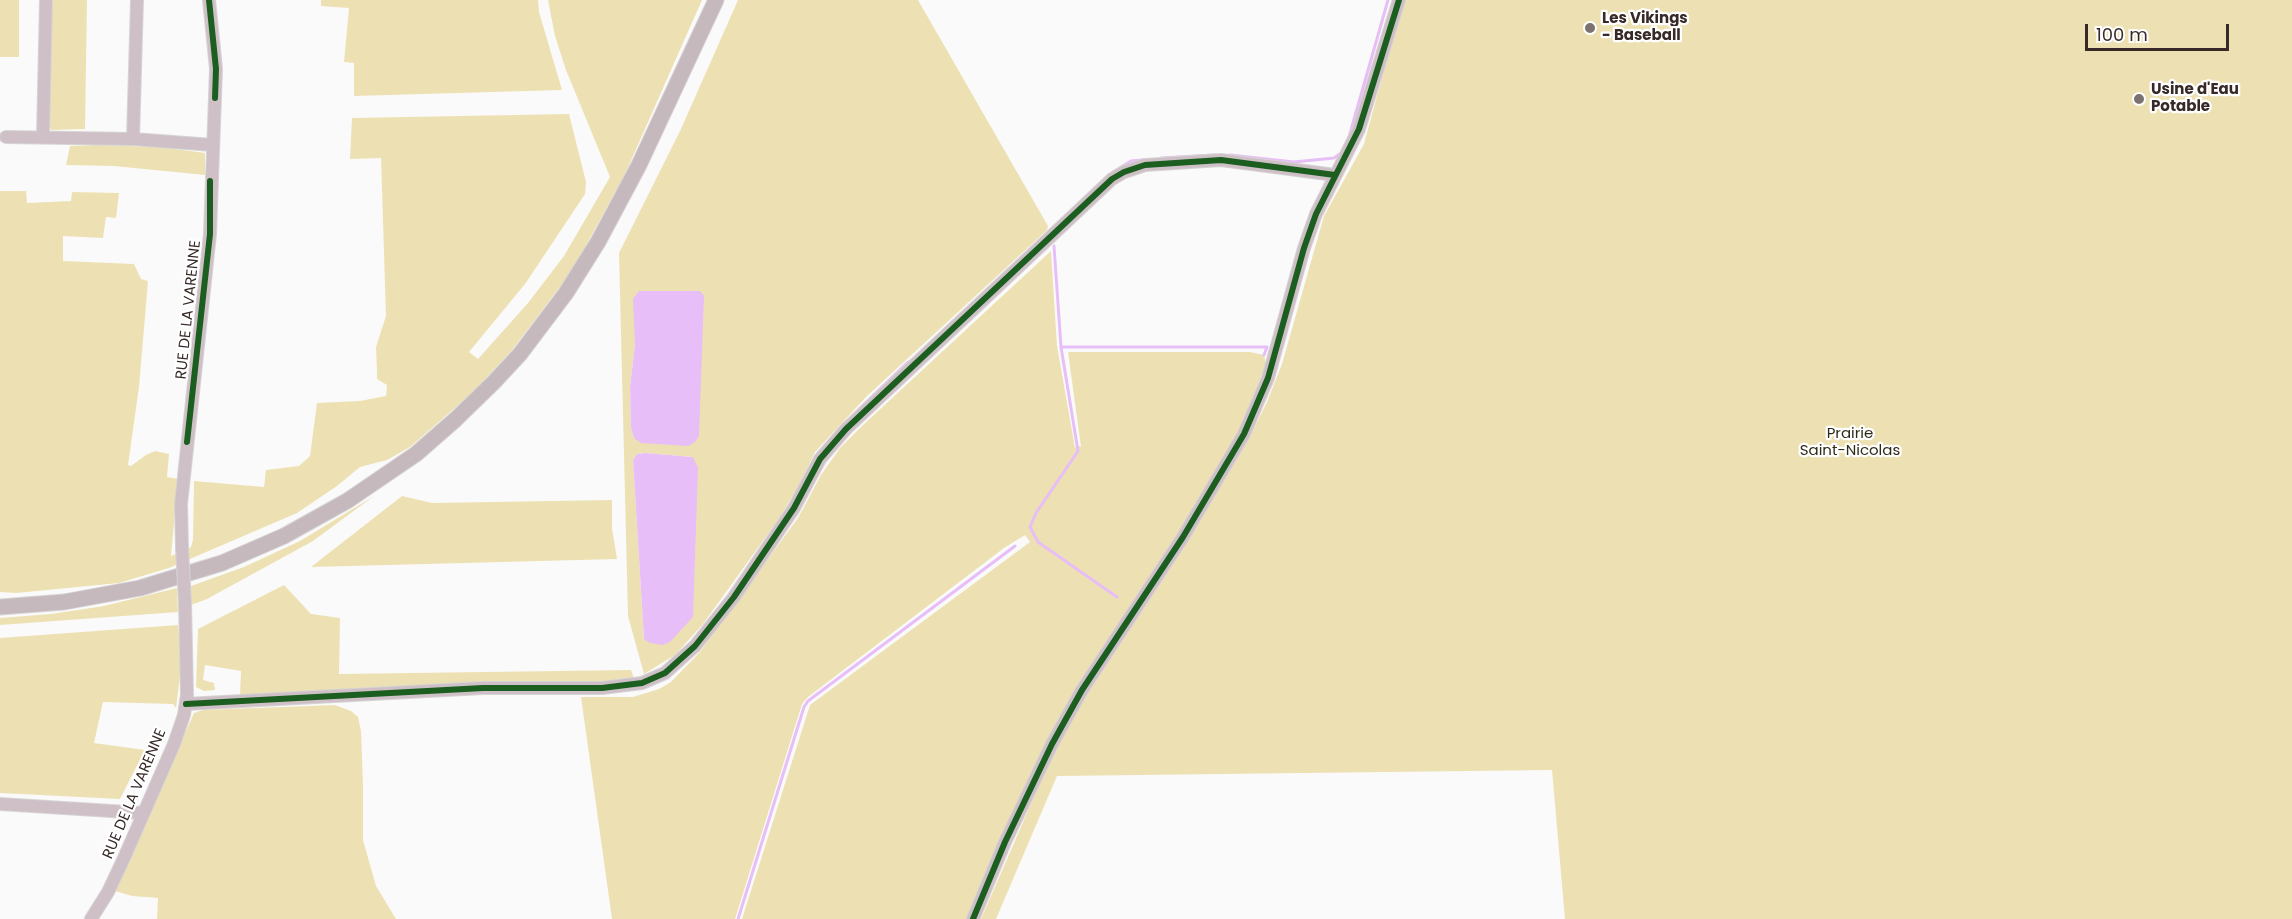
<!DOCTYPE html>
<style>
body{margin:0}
#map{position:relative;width:2292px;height:919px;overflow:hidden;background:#fafafa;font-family:Poppins,sans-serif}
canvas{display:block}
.scale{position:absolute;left:2085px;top:24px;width:144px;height:27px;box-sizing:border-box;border:3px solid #372927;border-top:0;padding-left:8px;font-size:18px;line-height:21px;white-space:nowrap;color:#372927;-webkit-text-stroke:4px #fff;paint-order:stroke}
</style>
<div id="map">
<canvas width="2292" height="919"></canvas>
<div class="scale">100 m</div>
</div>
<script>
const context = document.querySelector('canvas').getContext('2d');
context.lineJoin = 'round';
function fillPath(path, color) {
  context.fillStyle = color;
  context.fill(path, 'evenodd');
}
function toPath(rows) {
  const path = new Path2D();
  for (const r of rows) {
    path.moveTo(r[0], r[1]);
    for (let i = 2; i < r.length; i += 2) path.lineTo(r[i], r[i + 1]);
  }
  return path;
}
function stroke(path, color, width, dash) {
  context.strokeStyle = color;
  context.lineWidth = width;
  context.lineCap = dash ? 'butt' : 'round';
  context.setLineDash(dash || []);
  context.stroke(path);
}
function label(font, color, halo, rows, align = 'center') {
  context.font = font + ' Poppins,sans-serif';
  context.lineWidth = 4.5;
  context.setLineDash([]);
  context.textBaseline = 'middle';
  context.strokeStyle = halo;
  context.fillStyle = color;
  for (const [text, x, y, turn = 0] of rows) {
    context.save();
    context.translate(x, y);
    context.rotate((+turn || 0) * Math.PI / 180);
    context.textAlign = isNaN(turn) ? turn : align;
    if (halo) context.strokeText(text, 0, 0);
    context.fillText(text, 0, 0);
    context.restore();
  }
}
fillPath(toPath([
 [0,0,19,0,19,57,0,57],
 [52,0,87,0,85,129,51,130,48,122],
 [321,0,538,0,539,12,562,90,354,96,354,63,344,62,349,8,321,6],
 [548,0,702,0,625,174,572,271,512,350,472,393,410,447,387,460,360,467,337,486,297,513,169,568,119,583,16,593,0,592,0,191,26,191,27,203,71,201,72,192,119,193,116,218,106,217,103,238,63,236,63,261,134,264,141,279,148,281,139,387,128,465,131,466,146,455,155,451,169,454,167,477,178,479,171,556,191,547,193,540,194,481,264,487,266,470,299,466,310,456,317,403,360,401,386,396,387,385,377,379,377,372,376,347,386,316,381,158,350,159,352,118,569,114,586,182,585,194,525,284,469,352,478,359,528,303,564,256,610,177,566,70,555,36],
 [738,0,918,0,1048,226,1047,230,867,396,815,452,799,485,780,517,703,624,675,655,644,674,628,616,619,253,681,129],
 [635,344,634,438,631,428,630,387],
 [645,453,693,457,644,639,633,460,637,454],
 [1403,0,2292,0,2292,919,1565,919,1552,770,1057,776,996,919,981,919,1057,744,1088,691,1193,532,1249,438,1267,402,1282,364,1324,216,1364,144],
 [99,145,159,147,205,153,205,175,114,166,66,165,70,146],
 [1051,251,1057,346,1075,448,1077,445,1081,447,1068,352,1250,352,1264,355,1266,364,1239,430,1185,524,1052,731,1001,835,968,919,742,919,810,705,1030,542,1025,535,1004,548,808,697,802,704,735,919,612,919,581,697,633,697,659,689,671,682,699,653,798,518,821,475,840,448,863,425],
 [374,496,313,541,207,599,191,605,191,586,244,567,300,541],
 [402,496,432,503,612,500,612,528,617,559,311,567],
 [284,585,311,614,340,618,339,674,631,670,634,678,602,682,449,684,240,695,241,671,205,665,203,680,214,683,215,690,204,691,196,687,198,629],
 [177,588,178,612,0,625,0,618,51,614,104,606],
 [178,625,181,668,176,708,173,704,103,702,94,743,145,750,120,799,0,793,0,638],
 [335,705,351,711,358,717,361,731,363,784,363,840,376,886,396,919,157,919,158,898,132,896,115,891,194,713,203,710]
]), '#ede1b3');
fillPath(toPath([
 [639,291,700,291,704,296,699,436,695,442,688,446,641,443,634,438,631,428,630,387,635,344,633,299],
 [645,453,693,457,698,468,693,617,670,642,662,645,650,643,644,639,633,460,637,454]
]), '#e7bef7');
stroke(toPath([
 [1349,137,1388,0],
 [1230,155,1294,162,1334,158,1341,153],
 [1161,158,1214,155],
 [1113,172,1131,161,1142,160],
 [1054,246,1061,347,1078,451,1036,513,1030,527,1038,542,1117,597],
 [1061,347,1267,347,1264,355],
 [859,409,908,362],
 [738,919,804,707,808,701,1015,546]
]), '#e7bef7', 3);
const minor = toPath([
 [6,137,133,139,213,145],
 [43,137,46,0],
 [133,139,137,0],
 [182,548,181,504,210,234,216,69,209,0],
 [186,704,483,688,602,688,642,683,665,673,695,646,734,597,794,508,820,459,846,429,1112,179,1124,172,1145,165,1221,160,1335,175],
 [0,804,143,813],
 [91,919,108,892,124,858,174,744,184,715,187,695,185,603],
 [973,919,1005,842,1052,744,1082,690,1183,537,1244,434,1268,378,1304,248,1316,214,1359,129,1399,0]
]);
const major = toPath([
 [0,607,64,602,140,588,222,563,284,536,347,501,416,454,456,419,494,382,520,354,566,293,598,242,639,165,716,0]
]);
stroke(minor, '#d7d4d4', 14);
stroke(major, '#d7d4d4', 17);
stroke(minor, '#cec0c6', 12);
stroke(major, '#c6b9be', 15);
const minorBridge = toPath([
 [182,548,185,603]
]);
stroke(minorBridge, '#d7d4d4', 14, []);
stroke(minorBridge, '#cec0c6', 12);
stroke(toPath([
 [209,0,216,69,215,98],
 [187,442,210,234,210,181],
 [186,704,483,688,602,688,642,683,665,673,695,646,734,597,794,508,820,459,846,429,1112,179,1124,172,1145,165,1221,160,1335,175],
 [973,919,1005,842,1052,744,1082,690,1183,537,1244,434,1268,378,1304,248,1316,214,1359,129,1399,0]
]), '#1b5e20', 6);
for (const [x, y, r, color] of [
 [1590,28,6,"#7b7271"],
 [2139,99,6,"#7b7271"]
]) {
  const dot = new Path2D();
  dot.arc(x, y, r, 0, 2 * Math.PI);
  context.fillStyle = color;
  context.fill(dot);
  stroke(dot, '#fff', 2);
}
label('bold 15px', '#372927', '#fff', [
 ["Les Vikings",1602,19],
 ["- Baseball",1602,36],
 ["Usine d'Eau",2151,90],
 ["Potable",2151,107]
], 'left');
label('15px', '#372927', '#fff', [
 ["RUE DE LA VARENNE",189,310,-84],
 ["RUE DE LA VARENNE",135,794,-67]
]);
label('15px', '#2e2a17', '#fff', [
 ["Prairie",1850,434],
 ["Saint-Nicolas",1850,451]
]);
</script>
